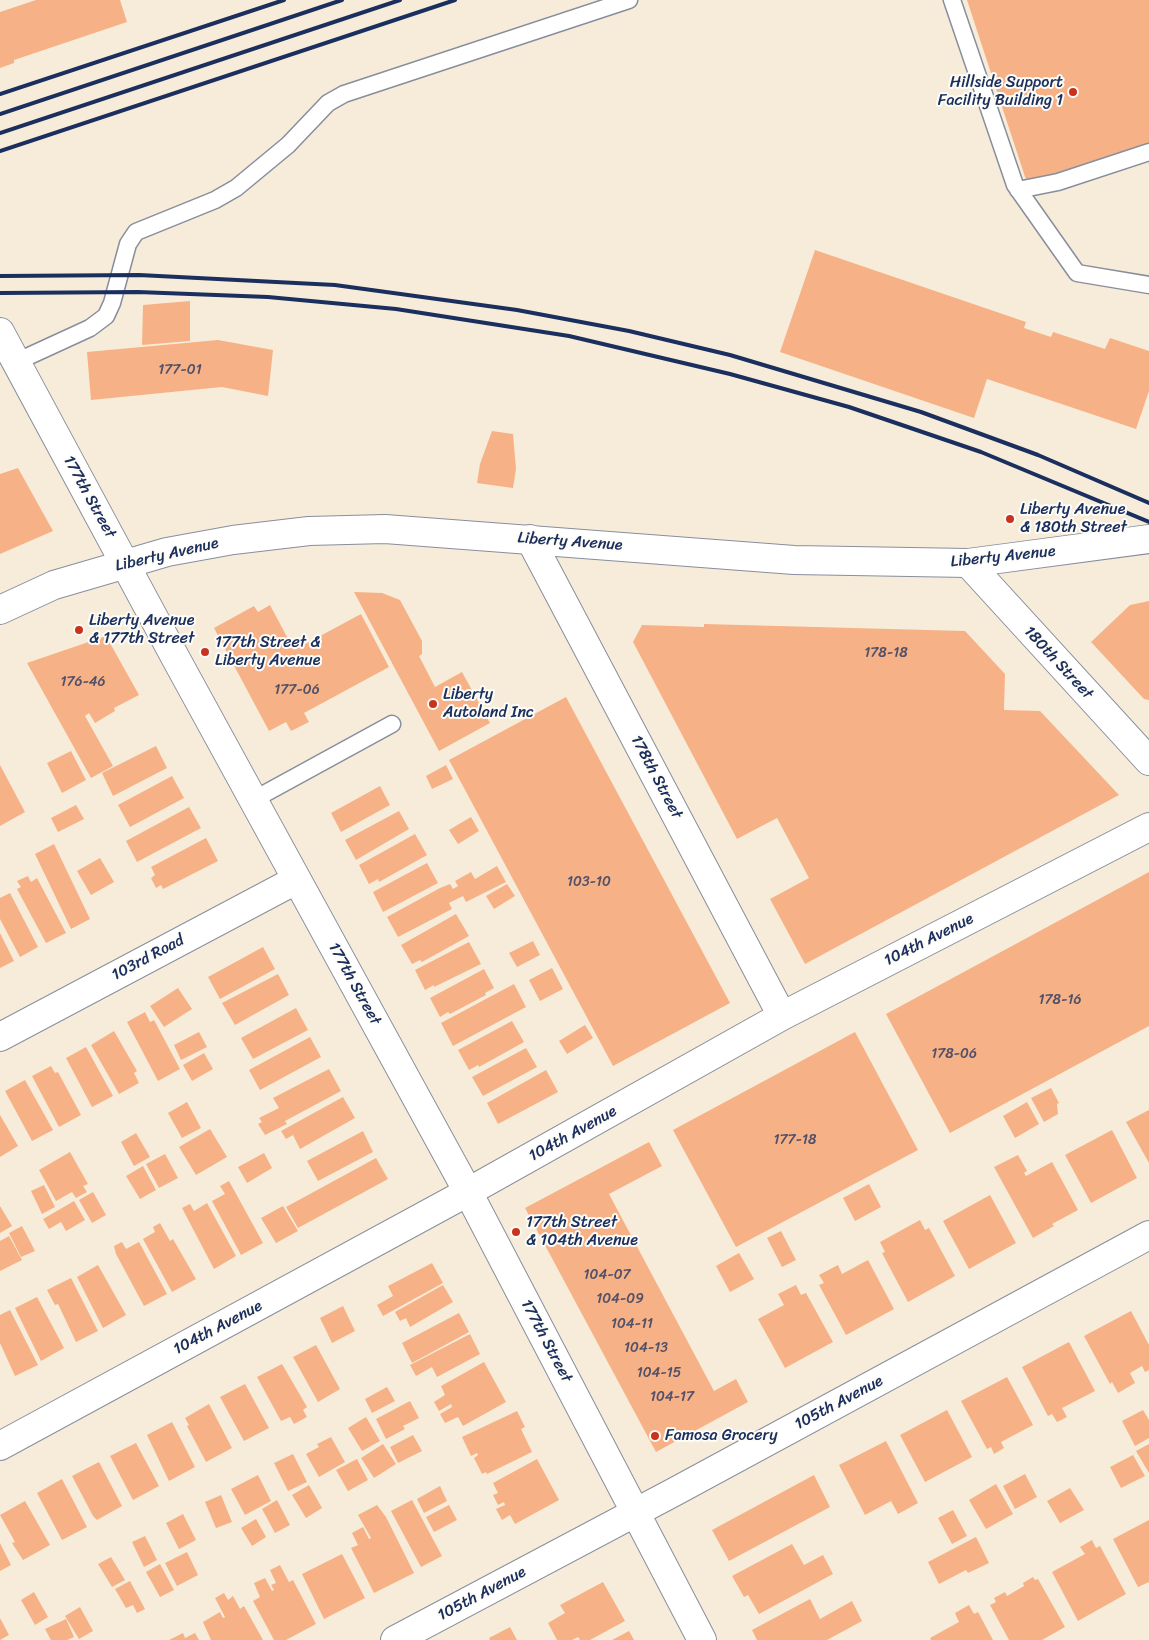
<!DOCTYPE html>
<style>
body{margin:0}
canvas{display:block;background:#f6ecd9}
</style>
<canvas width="1149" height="1640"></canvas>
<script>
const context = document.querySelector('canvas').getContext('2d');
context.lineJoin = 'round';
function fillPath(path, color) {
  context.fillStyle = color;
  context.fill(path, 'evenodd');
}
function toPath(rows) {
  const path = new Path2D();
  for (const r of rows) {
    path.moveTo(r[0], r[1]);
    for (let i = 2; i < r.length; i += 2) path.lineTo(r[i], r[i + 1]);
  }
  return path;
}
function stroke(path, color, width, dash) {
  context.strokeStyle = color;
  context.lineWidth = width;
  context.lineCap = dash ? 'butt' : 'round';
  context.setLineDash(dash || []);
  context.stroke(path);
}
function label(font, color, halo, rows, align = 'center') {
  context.font = font + ' Sriracha,sans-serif';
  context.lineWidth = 4;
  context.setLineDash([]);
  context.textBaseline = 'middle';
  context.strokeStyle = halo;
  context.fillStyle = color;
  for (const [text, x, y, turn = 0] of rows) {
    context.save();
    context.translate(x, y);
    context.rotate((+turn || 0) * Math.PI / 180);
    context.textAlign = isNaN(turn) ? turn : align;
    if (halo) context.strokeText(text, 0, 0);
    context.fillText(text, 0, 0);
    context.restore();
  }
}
fillPath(toPath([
 [36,0,120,0,127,22,14,60,14,63,0,68,0,12],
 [967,0,1149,0,1149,146,1028,186],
 [815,250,1026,322,1024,328,1051,337,1053,332,1105,349,1110,338,1149,351,1149,391,1136,429,987,379,974,418,780,352],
 [190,301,190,341,142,345,143,305],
 [218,340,273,350,268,396,222,387,91,400,87,352],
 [492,431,513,434,516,469,513,488,477,483,480,464],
 [18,468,53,531,0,554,0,474],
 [354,592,382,593,400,600,422,641,422,654,419,656,435,687,462,672,490,723,439,751],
 [1149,601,1149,700,1144,699,1091,642,1130,605],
 [270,605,294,650,361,614,389,667,304,713,309,722,291,731,286,722,269,731,214,628,254,606,258,612],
 [704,624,965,631,1005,674,1004,710,1040,711,1119,795,805,964,770,899,809,878,777,818,737,839,633,642,642,625,704,627],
 [106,636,139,695,114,708,115,711,95,723,89,713,85,716,113,766,91,778,27,663],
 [566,697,730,1003,613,1066,449,760],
 [156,746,167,768,113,796,102,773],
 [71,751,86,780,62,793,47,763],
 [0,765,25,812,0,826],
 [446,765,453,779,432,789,426,776],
 [172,776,184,798,130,827,118,805],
 [380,786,390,805,341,832,331,813],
 [76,805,84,819,58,832,51,818],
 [189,807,201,828,137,862,126,841],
 [399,811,409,829,356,860,345,840],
 [471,817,479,831,458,844,449,830],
 [415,834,427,855,379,882,378,879,369,884,359,865],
 [206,838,218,861,163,889,161,885,156,888,151,878,155,875,151,867],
 [54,844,90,919,71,929,35,854],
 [100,858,114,882,91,895,77,871],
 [427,863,438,883,383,912,373,892],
 [497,866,506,882,466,902,463,896,449,903,452,909,398,937,387,917,440,888,450,884,453,889,458,886,455,881,471,872,475,879],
 [1149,872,1149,1026,950,1133,886,1014],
 [28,876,31,882,37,878,66,933,46,943,17,889,21,887,17,881],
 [507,884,515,896,494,909,486,896],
 [10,893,38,947,20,957,0,919,0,898],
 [456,914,469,936,422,962,420,960,412,964,401,945],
 [0,933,14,961,0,968],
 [533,941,540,955,517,967,509,953],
 [469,942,481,964,434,987,434,985,425,990,415,970],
 [263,947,275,969,220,999,208,977],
 [552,968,563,989,540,1001,529,980],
 [484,969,494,988,485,993,486,995,450,1014,448,1012,440,1017,430,998],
 [278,974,289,995,235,1025,222,1003],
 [514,984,526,1007,453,1046,441,1023],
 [178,988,192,1009,164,1027,150,1006],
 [296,1008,308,1030,253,1059,241,1038],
 [145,1012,150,1022,154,1020,180,1069,158,1081,127,1022],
 [512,1021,524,1042,479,1067,478,1065,469,1070,458,1050],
 [585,1025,593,1038,567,1054,559,1041],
 [114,1031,137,1071,134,1073,139,1083,119,1094,91,1045],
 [199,1032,207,1047,181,1060,174,1045],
 [855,1032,918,1150,736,1247,673,1130],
 [310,1037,321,1057,260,1090,249,1070],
 [86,1047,113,1096,92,1107,66,1058],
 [526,1048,537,1067,483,1096,472,1077],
 [204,1053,213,1069,192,1081,183,1065],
 [51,1066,55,1073,58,1072,81,1115,59,1127,32,1076],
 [329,1069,341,1091,285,1121,287,1124,265,1135,258,1124,262,1122,259,1118,279,1108,273,1098],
 [546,1070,558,1092,498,1124,487,1103],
 [25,1080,53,1130,32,1141,5,1091],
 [1051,1088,1059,1103,1057,1104,1058,1114,1044,1122,1031,1098],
 [343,1097,355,1118,300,1149,293,1135,286,1139,281,1131],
 [187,1102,201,1128,182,1138,168,1113],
 [1027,1102,1039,1124,1015,1138,1003,1116],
 [1149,1110,1149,1163,1126,1122],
 [0,1115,18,1146,0,1157],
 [210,1129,227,1157,196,1175,179,1147],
 [1112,1130,1137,1178,1091,1203,1065,1155],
 [363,1131,373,1152,318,1181,307,1161],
 [136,1133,150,1157,134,1166,121,1142],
 [649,1142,662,1166,609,1194,714,1391,736,1379,748,1402,656,1452,525,1208],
 [70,1152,88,1184,83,1186,87,1192,76,1198,72,1192,56,1201,39,1170],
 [264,1153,272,1168,247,1183,238,1167],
 [165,1154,178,1178,159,1188,146,1164],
 [1018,1155,1027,1171,1024,1173,1026,1176,1052,1162,1078,1210,1052,1224,1054,1226,1033,1238,994,1167],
 [376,1158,388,1179,298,1228,286,1207],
 [143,1166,156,1190,140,1199,126,1176],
 [229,1181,263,1243,241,1255,212,1201,225,1194,220,1186],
 [869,1184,881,1207,855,1221,843,1198],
 [44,1185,55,1207,42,1214,31,1191],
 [93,1192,106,1215,92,1223,79,1200],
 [990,1195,1016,1243,969,1269,943,1221],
 [74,1201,85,1220,66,1231,61,1222,49,1229,43,1219],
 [207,1203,236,1256,214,1269,182,1208,190,1204,194,1211],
 [0,1206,12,1226,0,1233],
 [283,1206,298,1231,276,1243,261,1218],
 [920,1220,925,1230,929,1228,955,1276,908,1302,882,1253,885,1252,880,1242],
 [160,1223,170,1241,173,1239,196,1279,172,1292,143,1239,155,1232,153,1227],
 [22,1226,35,1251,21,1257,9,1233],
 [781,1231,796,1260,782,1267,767,1238],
 [9,1236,22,1260,0,1271,0,1241],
 [122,1242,126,1249,139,1242,167,1294,144,1306,116,1254,114,1246],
 [739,1253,754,1279,730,1292,716,1266],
 [868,1260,894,1309,846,1335,819,1285,824,1283,819,1275,838,1265,842,1274],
 [432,1263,443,1283,383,1316,377,1305,393,1296,388,1286],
 [98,1265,126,1315,103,1328,77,1277],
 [71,1278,98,1331,76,1342,58,1304,55,1305,47,1290],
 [443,1285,453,1302,410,1327,406,1318,400,1321,395,1312],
 [796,1285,801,1295,806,1293,833,1342,785,1368,758,1319,784,1305,778,1294],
 [37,1297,64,1348,41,1361,15,1308],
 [343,1306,355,1331,332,1343,320,1318],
 [10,1310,38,1365,15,1376,0,1343,0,1315],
 [1131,1311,1149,1345,1149,1370,1145,1372,1142,1366,1130,1373,1135,1383,1118,1393,1112,1382,1110,1384,1084,1336],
 [459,1313,469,1332,412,1363,402,1343],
 [470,1334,480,1354,437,1377,432,1367,416,1376,410,1365],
 [1069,1342,1095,1391,1062,1408,1067,1417,1057,1422,1052,1414,1048,1416,1022,1367],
 [316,1345,340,1389,318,1402,293,1357],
 [484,1362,506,1402,463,1426,458,1417,445,1423,440,1414,452,1407,451,1404,439,1411,434,1402,445,1395,441,1386],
 [282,1364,307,1407,303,1410,307,1417,294,1424,290,1417,281,1421,257,1377],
 [1007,1377,1033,1425,1001,1442,1004,1448,994,1454,991,1447,987,1449,961,1401],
 [245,1384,269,1428,244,1441,220,1397],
 [387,1387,395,1401,372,1413,365,1399],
 [410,1401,419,1418,403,1426,405,1429,386,1439,376,1419],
 [209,1404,232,1448,206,1462,187,1426,189,1425,185,1418],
 [947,1410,972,1457,925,1482,900,1435],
 [1143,1410,1149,1420,1149,1438,1135,1446,1122,1421],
 [517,1411,525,1427,521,1429,532,1452,487,1474,486,1472,482,1474,474,1458,478,1455,477,1453,471,1456,462,1437],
 [366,1417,380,1441,362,1451,348,1428],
 [172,1422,195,1467,169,1481,147,1435],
 [413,1435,422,1451,398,1463,390,1447],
 [331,1437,345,1462,319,1477,306,1454,319,1447,317,1444],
 [886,1441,918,1503,898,1514,891,1501,865,1515,839,1465],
 [136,1443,159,1486,133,1500,110,1456],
 [383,1444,396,1464,374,1478,361,1458],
 [1149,1444,1149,1473,1136,1451],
 [293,1454,307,1482,288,1491,274,1463],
 [1133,1455,1145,1476,1121,1488,1110,1467],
 [357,1459,368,1480,348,1491,336,1470],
 [537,1459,559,1500,515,1524,510,1515,502,1520,496,1509,505,1505,504,1502,498,1505,493,1495,498,1493,493,1483],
 [99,1462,122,1506,97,1520,93,1516,72,1476],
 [1025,1474,1037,1497,1015,1509,1003,1486],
 [258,1475,271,1501,245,1515,231,1489],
 [814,1475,830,1507,729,1561,712,1530],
 [62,1479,87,1527,62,1540,37,1493],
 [996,1484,1013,1514,986,1529,969,1500],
 [309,1485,322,1508,306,1518,292,1495],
 [440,1486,447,1501,424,1513,417,1499],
 [1070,1488,1084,1510,1060,1523,1047,1501],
 [221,1495,232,1522,216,1528,205,1502],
 [277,1500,290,1525,275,1533,262,1509],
 [412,1500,442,1556,421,1567,391,1511],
 [25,1501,50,1545,23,1560,12,1543,15,1542,0,1515],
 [377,1505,386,1517,414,1573,374,1593,351,1548,358,1545,352,1533,363,1527,369,1539,371,1538,358,1515],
 [449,1505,457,1520,434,1532,426,1517],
 [953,1510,967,1536,952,1544,938,1518],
 [183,1514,196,1540,179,1549,166,1523],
 [256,1519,266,1537,252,1546,241,1528],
 [1149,1520,1149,1582,1138,1587,1113,1539],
 [145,1536,157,1560,144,1567,132,1542],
 [976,1537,989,1563,968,1573,966,1570,939,1584,928,1562],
 [1092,1540,1096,1548,1100,1546,1126,1594,1078,1621,1052,1572,1085,1554,1080,1547],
 [0,1543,11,1565,0,1571],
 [792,1544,804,1565,823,1555,833,1574,759,1614,748,1595,744,1597,732,1576],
 [187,1552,198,1575,177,1586,165,1563],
 [342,1554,365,1598,324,1619,302,1574],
 [111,1557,125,1580,112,1587,98,1564],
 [160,1564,174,1590,160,1597,146,1572],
 [280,1565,289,1582,293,1580,316,1624,286,1640,274,1640,253,1601,260,1597,254,1583,265,1578,272,1591,274,1590,271,1585,276,1583,270,1570],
 [1033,1577,1035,1580,1038,1579,1065,1627,1042,1640,1009,1640,990,1605,996,1602,994,1598,1005,1592,1007,1596,1024,1586,1023,1583],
 [130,1581,145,1609,137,1613,133,1605,126,1608,115,1589],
 [603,1582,625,1621,590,1640,580,1640,578,1637,572,1640,557,1640,548,1623,565,1613,560,1605],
 [34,1592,48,1617,35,1625,21,1600],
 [224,1593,228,1600,233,1596,240,1609,244,1606,263,1640,211,1640,203,1622,220,1612,223,1618,225,1617,215,1598],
 [810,1599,820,1619,852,1601,862,1621,827,1640,757,1640,752,1630],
 [969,1605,974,1614,978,1612,993,1640,931,1640,930,1638,959,1622,955,1613],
 [80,1607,93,1631,79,1639,65,1616],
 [0,1618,9,1635,0,1640],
 [66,1619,74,1637,67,1640,51,1640,45,1629],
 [510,1627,517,1640,490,1640,489,1638],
 [629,1631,634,1640,612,1640],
 [183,1633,185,1638,195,1633,199,1640,169,1640]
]), '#f6b286');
const service = toPath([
 [952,0,1015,185,1077,273,1149,285],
 [1018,190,1058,182,1149,152],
 [16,362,90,328,106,316,112,303,128,244,136,232,215,200,236,188,288,145,328,103,344,94,629,0],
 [253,800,392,724]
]);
const minor = toPath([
 [0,332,175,657,468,1192,702,1640],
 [530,539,782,1016],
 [968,563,1149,761],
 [0,1037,296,880],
 [0,1446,468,1192,782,1016,1149,827],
 [395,1640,676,1491,1149,1235]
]);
const secondary = toPath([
 [0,610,54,585,167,552,233,540,309,531,385,529,794,560,968,563,1149,539]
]);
stroke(service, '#888e9c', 19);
stroke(minor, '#888e9c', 30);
stroke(secondary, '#888e9c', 30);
stroke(service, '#fff', 16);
stroke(minor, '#fff', 28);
stroke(secondary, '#fff', 28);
stroke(toPath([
 [0,94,284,0],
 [0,114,342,0],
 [0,133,400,0],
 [0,151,455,0],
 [0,276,139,275,335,285,517,310,629,331,730,355,921,412,1038,455,1149,503],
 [0,293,138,292,268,297,396,309,569,336,730,374,849,407,981,452,1149,522]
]), '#1b2f5e', 4);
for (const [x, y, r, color] of [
 [1073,92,5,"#c8321e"],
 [1010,519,5,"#c8321e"],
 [79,630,5,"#c8321e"],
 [205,652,5,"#c8321e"],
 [433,704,5,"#c8321e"],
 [516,1232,5,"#c8321e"],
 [655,1436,5,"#c8321e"]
]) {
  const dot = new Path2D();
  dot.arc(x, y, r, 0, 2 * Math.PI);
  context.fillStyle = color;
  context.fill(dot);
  stroke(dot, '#fdfcf7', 2);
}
label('14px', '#525068', null, [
 ["177-01",180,370],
 ["178-18",886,653],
 ["176-46",83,682],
 ["177-06",297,690],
 ["103-10",589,882],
 ["178-16",1060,1000],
 ["178-06",954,1054],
 ["177-18",795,1140],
 ["104-07",607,1275],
 ["104-09",620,1299],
 ["104-11",632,1324],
 ["104-13",646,1348],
 ["104-15",659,1373],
 ["104-17",672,1397]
]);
label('16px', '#1b2f5e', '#fdfcf7', [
 ["Hillside Support",1063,83,"right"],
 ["Facility Building 1",1063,101,"right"],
 ["Liberty Avenue",1020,510],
 ["& 180th Street",1020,528],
 ["Liberty Avenue",89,621],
 ["& 177th Street",89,639],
 ["177th Street &",215,643],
 ["Liberty Avenue",215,661],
 ["Liberty",443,695],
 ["Autoland Inc",443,713],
 ["177th Street",526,1223],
 ["& 104th Avenue",526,1241],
 ["Famosa Grocery",665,1436]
], 'left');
label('16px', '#1b2f5e', '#fdfcf7', [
 ["177th Street",89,497,61],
 ["Liberty Avenue",570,542,4],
 ["Liberty Avenue",167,555,-13],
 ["Liberty Avenue",1003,557,-6],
 ["180th Street",1058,663,47],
 ["178th Street",656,777,62],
 ["104th Avenue",929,940,-27],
 ["103rd Road",148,958,-28],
 ["177th Street",354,984,61],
 ["104th Avenue",573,1134,-29],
 ["104th Avenue",218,1328,-28],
 ["177th Street",546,1341,62],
 ["105th Avenue",839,1403,-28],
 ["105th Avenue",482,1594,-28]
]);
</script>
